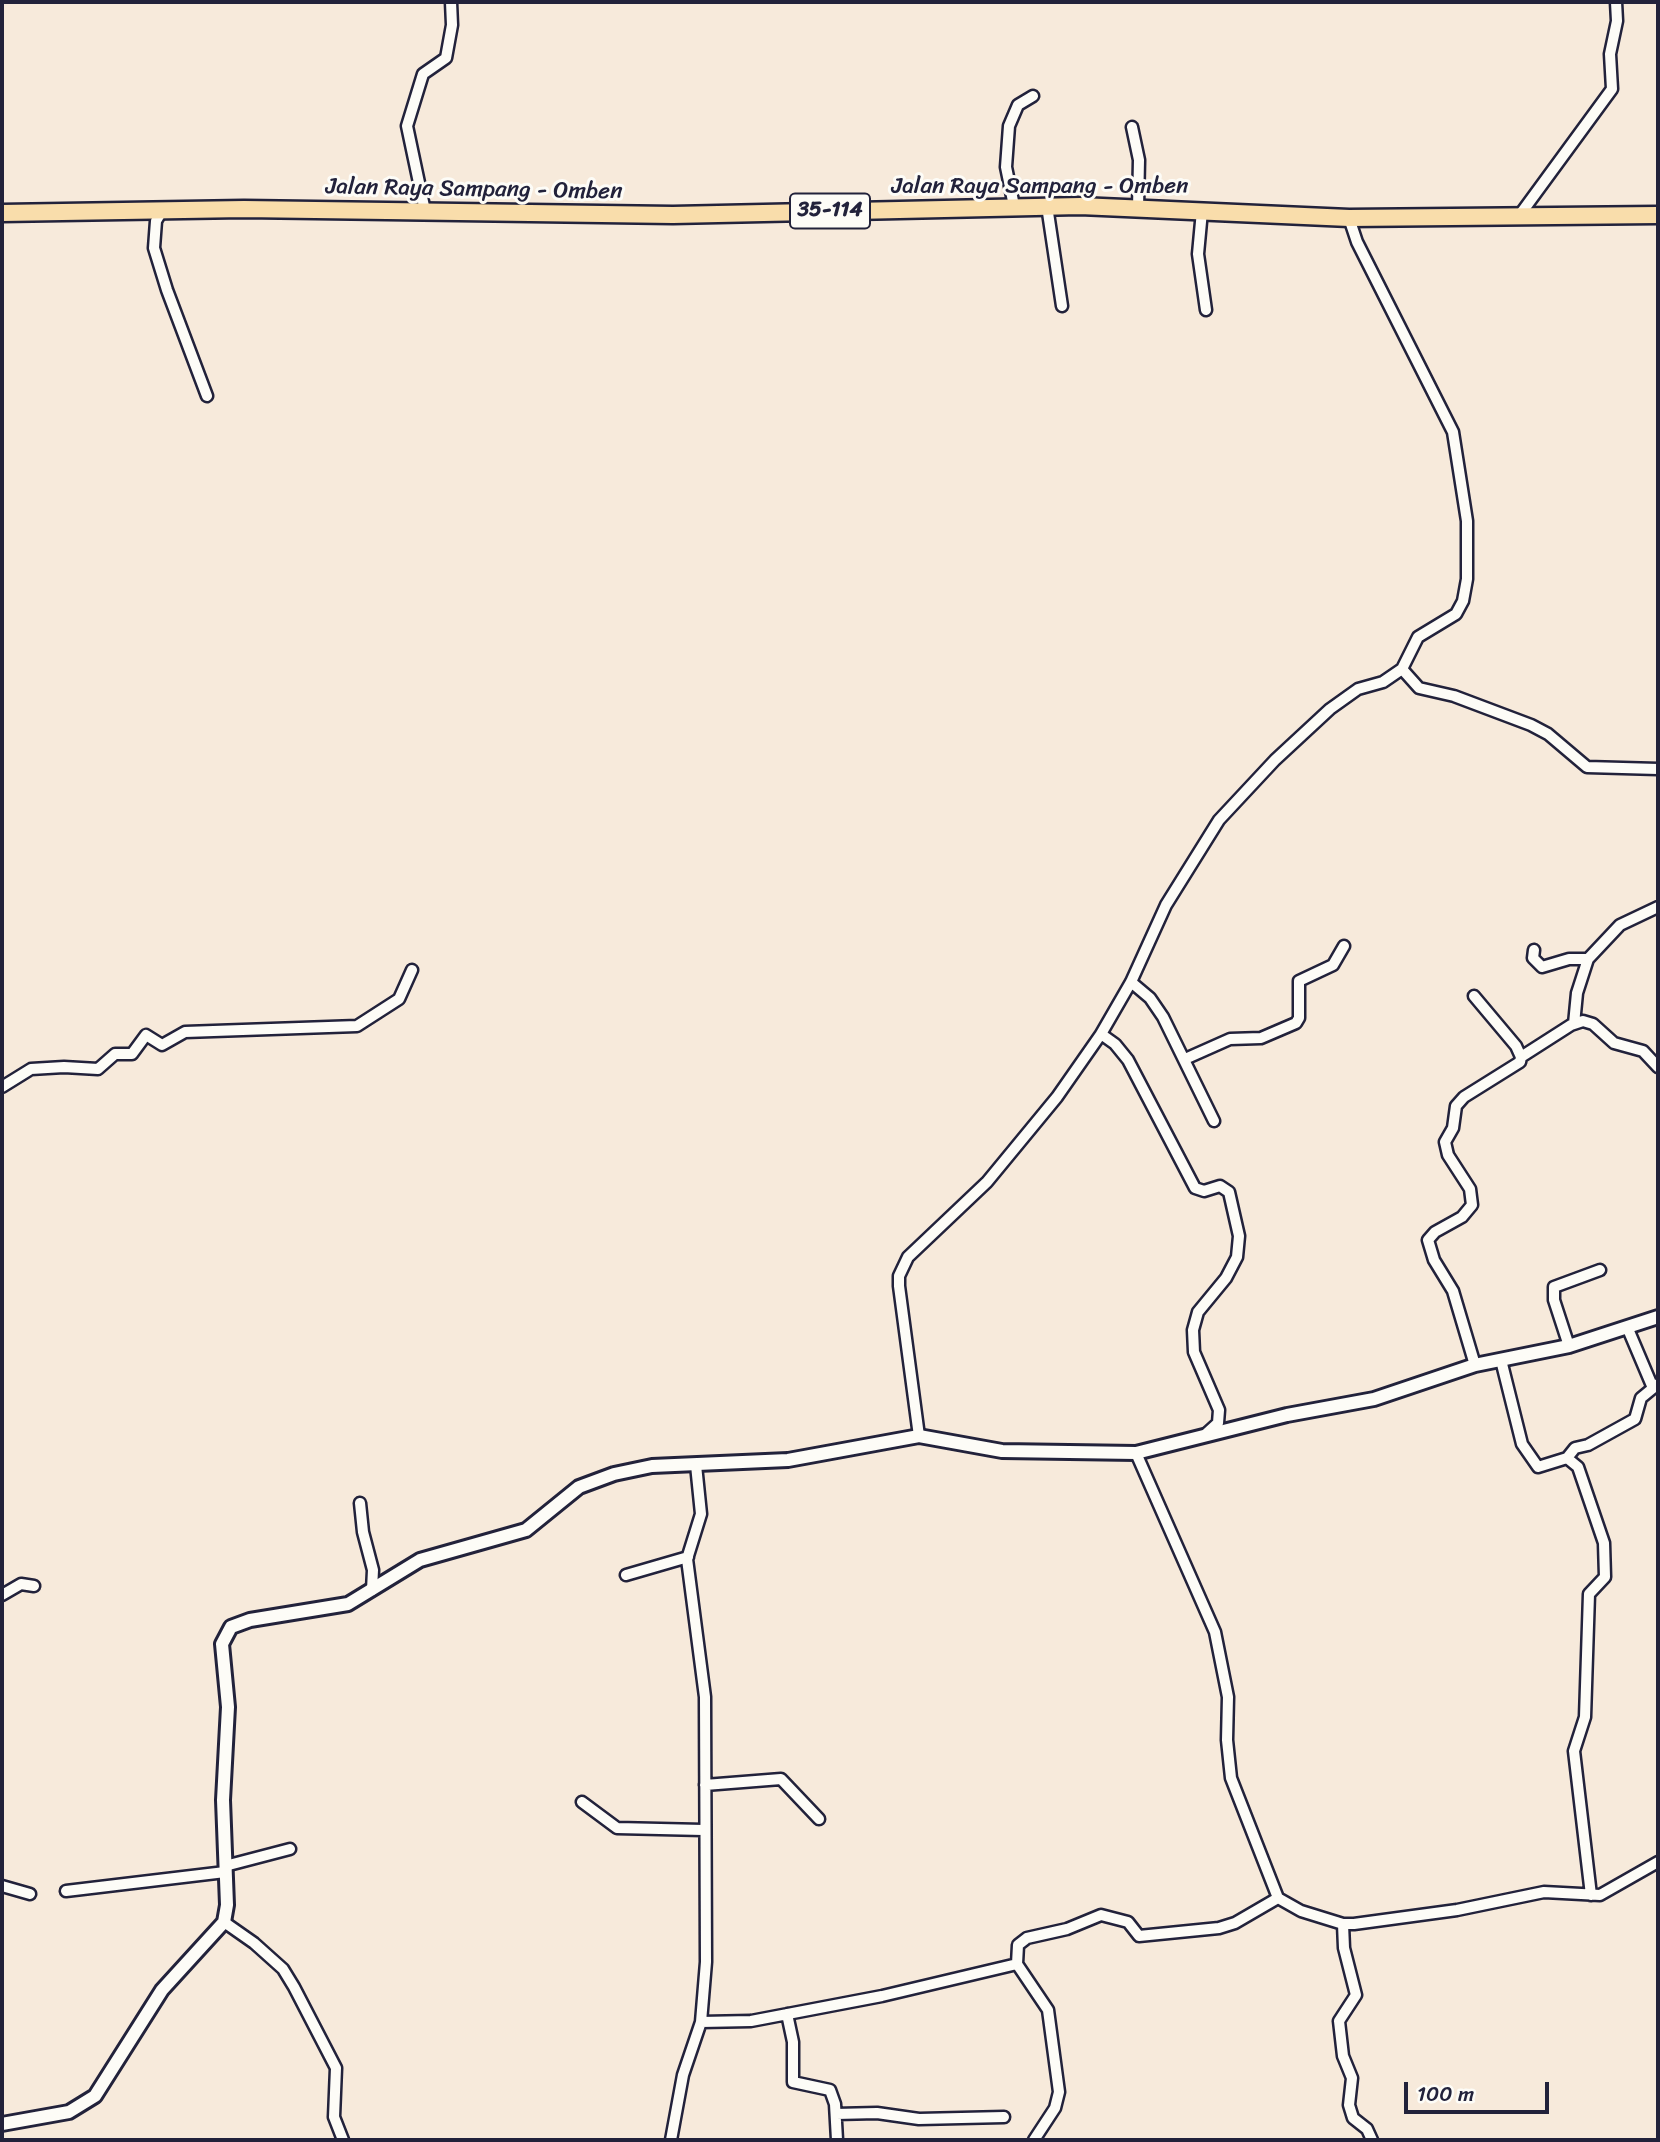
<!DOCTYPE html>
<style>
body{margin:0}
#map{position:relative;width:1660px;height:2142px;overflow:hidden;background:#f7eadb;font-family:Sriracha,sans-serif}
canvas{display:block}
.frame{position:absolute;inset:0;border:4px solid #22223b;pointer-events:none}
.scale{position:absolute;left:1404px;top:2082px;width:145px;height:32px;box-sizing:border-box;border:4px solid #22223b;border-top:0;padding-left:9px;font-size:21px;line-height:24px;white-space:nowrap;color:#22223b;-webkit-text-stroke:5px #fdfcf7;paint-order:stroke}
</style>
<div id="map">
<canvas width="1660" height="2142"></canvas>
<div class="frame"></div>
<div class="scale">100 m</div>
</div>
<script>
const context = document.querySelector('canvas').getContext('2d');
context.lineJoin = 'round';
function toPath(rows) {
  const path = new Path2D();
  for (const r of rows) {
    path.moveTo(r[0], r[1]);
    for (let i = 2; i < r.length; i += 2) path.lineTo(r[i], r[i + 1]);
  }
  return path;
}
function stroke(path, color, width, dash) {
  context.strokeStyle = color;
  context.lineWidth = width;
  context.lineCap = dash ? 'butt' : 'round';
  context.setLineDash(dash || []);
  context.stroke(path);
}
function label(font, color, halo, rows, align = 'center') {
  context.font = font + ' Sriracha,sans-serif';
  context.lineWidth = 6;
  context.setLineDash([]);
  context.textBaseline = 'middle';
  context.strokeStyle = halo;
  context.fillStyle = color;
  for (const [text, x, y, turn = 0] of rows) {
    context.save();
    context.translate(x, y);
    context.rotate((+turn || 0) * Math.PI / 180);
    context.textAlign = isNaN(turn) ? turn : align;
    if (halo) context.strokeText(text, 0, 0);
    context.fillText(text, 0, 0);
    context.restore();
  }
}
const minor = toPath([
 [1132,127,1139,160,1138,208],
 [1014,206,1006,167,1009,126,1018,105,1033,96],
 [1047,206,1062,306],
 [162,211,156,221,154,248,167,290,207,396],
 [425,211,407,126,423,74,446,58,452,25,451,2],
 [1202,211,1198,254,1206,310],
 [1519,216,1612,89,1610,54,1617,21,1616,2],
 [1402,669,1419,688,1454,696,1531,725,1548,734,1587,767,1658,769],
 [1534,950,1533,958,1542,967,1569,959,1588,959],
 [1131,982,1150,998,1163,1017,1214,1121],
 [1474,996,1516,1046,1521,1057,1520,1062,1464,1097,1456,1106,1453,1128,1445,1142,1448,1155,1470,1189,1472,1205,1462,1217,1435,1232,1428,1240,1434,1260,1453,1291,1475,1365],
 [1574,1024,1577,993,1588,959,1620,925,1658,907],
 [1101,1034,1115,1044,1128,1060,1195,1188,1204,1191,1220,1186,1229,1192,1239,1236,1237,1257,1226,1278,1198,1312,1193,1330,1194,1352,1219,1410,1218,1423,1207,1433],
 [1521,1057,1571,1025,1583,1021,1593,1024,1614,1043,1643,1051,1658,1067],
 [1185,1059,1230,1039,1261,1038,1296,1023,1299,1018,1299,981,1333,965,1344,946],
 [2,1087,31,1069,64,1067,98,1069,115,1054,132,1054,146,1035,162,1045,185,1032,357,1026,399,999,412,970],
 [1628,1329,1653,1388],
 [1569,1346,1554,1300,1554,1287,1600,1270],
 [1501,1360,1522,1444,1538,1467,1567,1458,1578,1467,1604,1543,1605,1577,1589,1594,1585,1717,1574,1751,1591,1895],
 [919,1436,899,1286,899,1276,908,1257,987,1182,1057,1097,1101,1034,1131,982,1166,905,1219,820,1275,760,1330,709,1358,689,1383,682,1402,669,1418,637,1456,614,1463,601,1467,579,1467,521,1453,432,1357,242,1349,218],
 [1136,1453,1215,1632,1228,1697,1227,1740,1231,1778,1278,1898],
 [1567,1458,1575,1448,1588,1445,1635,1419,1641,1398,1658,1384],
 [360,1503,363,1532,373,1570,372,1590],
 [626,1575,688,1557],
 [2,1595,21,1584,34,1586],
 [705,1785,781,1779,819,1819],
 [582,1802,617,1828,703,1830],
 [225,1866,290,1849],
 [2,1886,30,1894],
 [66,1891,225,1872],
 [224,1922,254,1943,283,1969,294,1987,336,2068,334,2117,343,2140],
 [1343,1924,1344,1948,1356,1995,1339,2021,1343,2056,1352,2078,1349,2105,1353,2118,1367,2129,1372,2140],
 [787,2014,793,2042,793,2082,830,2090,835,2104,837,2140],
 [701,2022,751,2021,882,1996,1017,1964],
 [836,2114,877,2113,919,2119,1004,2117],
 [671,2140,683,2075,701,2022,706,1962,705,1697,687,1559,701,1514,696,1465],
 [1034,2140,1055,2108,1059,2092,1048,2010,1017,1964,1018,1945,1027,1938,1067,1929,1101,1915,1128,1922,1139,1936,1219,1928,1235,1923,1278,1898,1301,1911,1343,1924,1354,1924,1457,1910,1544,1892,1600,1895,1658,1862]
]);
const tertiary = toPath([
 [2,2124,69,2112,95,2096,162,1990,224,1922,227,1905,223,1800,228,1707,222,1644,231,1627,250,1620,348,1604,420,1560,526,1530,579,1487,614,1474,652,1466,788,1460,919,1436,1002,1451,1136,1453,1287,1415,1374,1399,1475,1365,1569,1346,1658,1317]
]);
const primary = toPath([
 [2,213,244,209,673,215,1080,206,1349,218,1658,215]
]);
stroke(minor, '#22223b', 15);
stroke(tertiary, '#22223b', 18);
stroke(primary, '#22223b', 21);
stroke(minor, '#fdfcf7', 10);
stroke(tertiary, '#fdfcf7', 12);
stroke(primary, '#f9ddab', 16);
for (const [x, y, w] of [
 [830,211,80]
]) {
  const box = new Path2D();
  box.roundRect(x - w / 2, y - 17.5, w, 35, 5);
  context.fillStyle = '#fdfcf7';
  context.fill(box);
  stroke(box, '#22223b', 2);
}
label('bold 21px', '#22223b', null, [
 ["35-114",830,211]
]);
label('23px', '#22223b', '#fdfcf7', [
 ["Jalan Raya Sampang - Omben",1040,187],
 ["Jalan Raya Sampang - Omben",474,190,1]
]);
</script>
